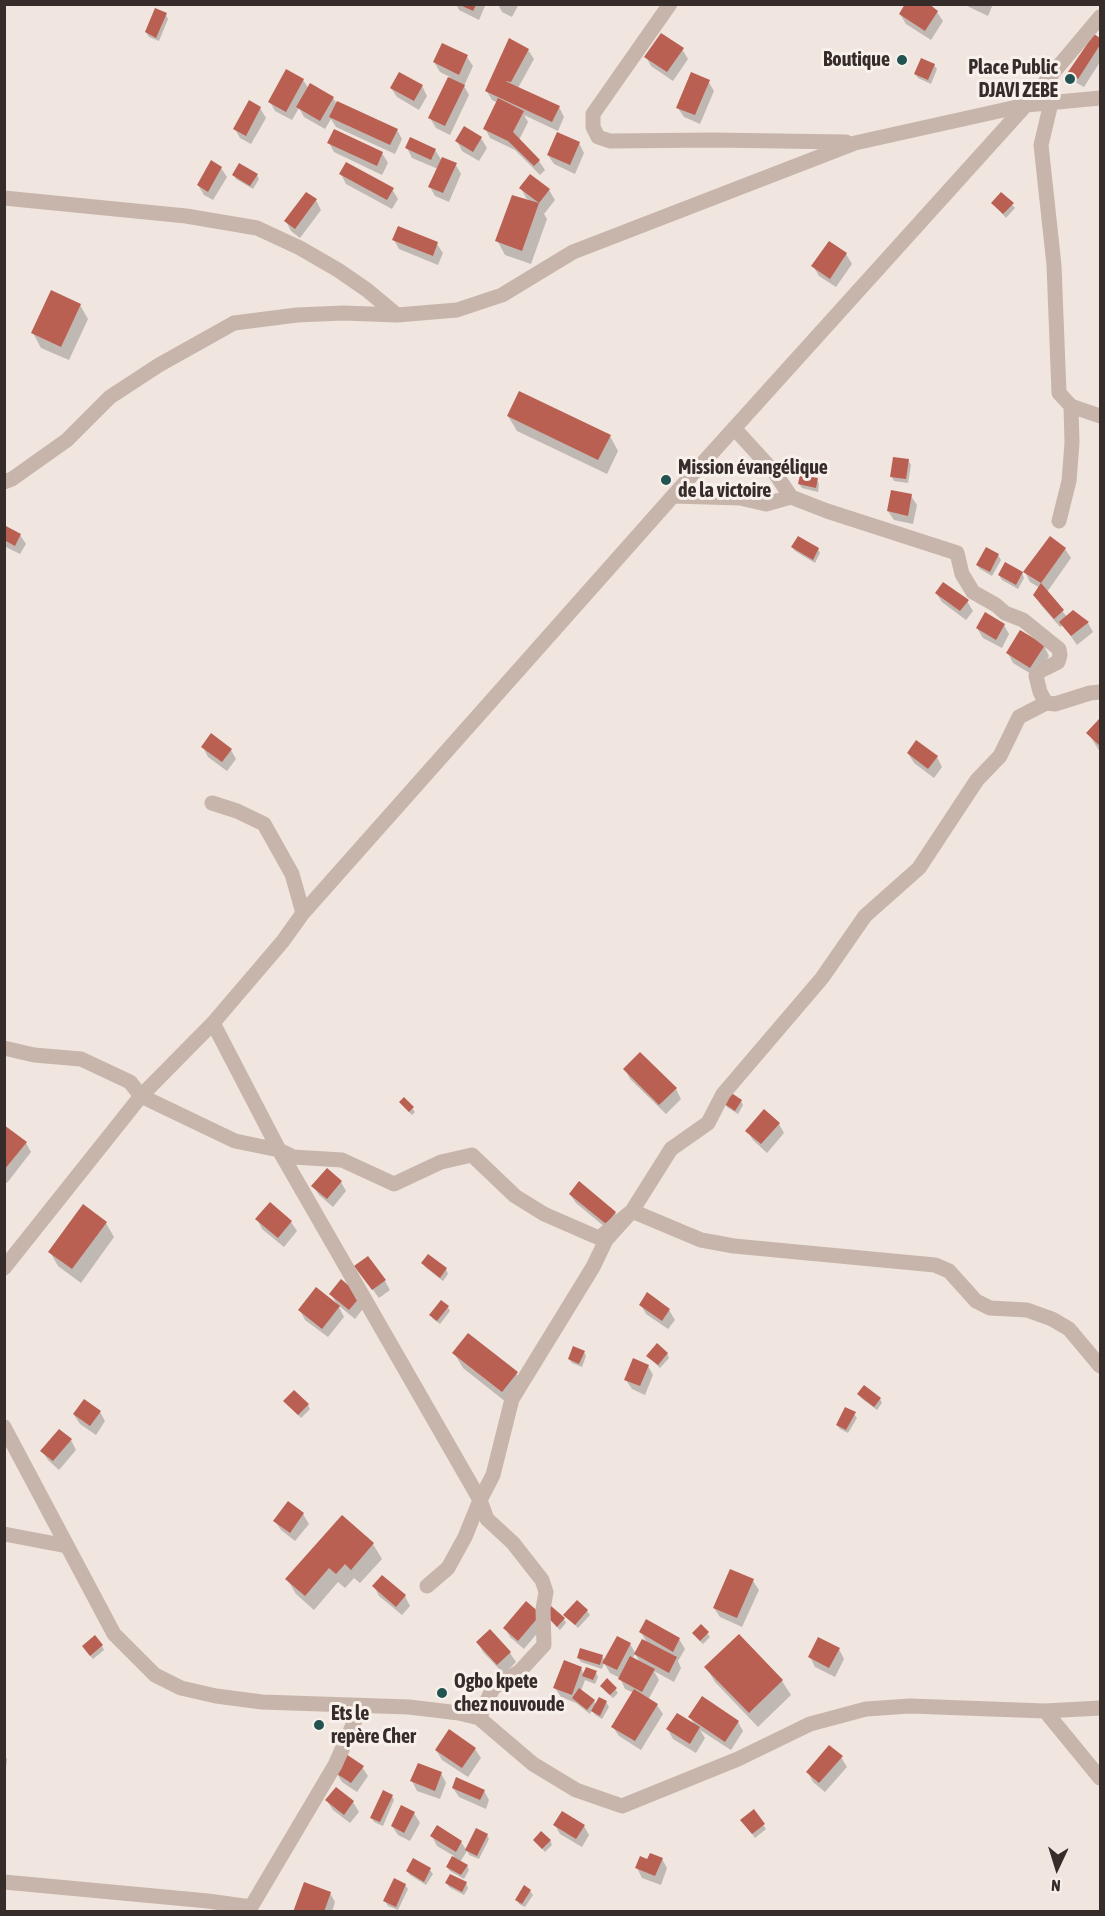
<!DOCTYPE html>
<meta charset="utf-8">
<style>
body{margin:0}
#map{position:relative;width:1105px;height:1916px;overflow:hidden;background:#f0e6df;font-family:"Asap Condensed",sans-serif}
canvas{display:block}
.frame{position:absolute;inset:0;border:6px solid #362c2a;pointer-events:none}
.north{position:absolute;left:1027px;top:1838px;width:60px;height:60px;-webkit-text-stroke:4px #f8f0eb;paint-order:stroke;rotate:184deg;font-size:16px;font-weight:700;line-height:24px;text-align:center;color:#362c2a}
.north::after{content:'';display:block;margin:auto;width:21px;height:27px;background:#362c2a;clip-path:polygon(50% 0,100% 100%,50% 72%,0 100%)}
</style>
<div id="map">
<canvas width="1105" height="1916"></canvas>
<div class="frame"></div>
<div class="north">N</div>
</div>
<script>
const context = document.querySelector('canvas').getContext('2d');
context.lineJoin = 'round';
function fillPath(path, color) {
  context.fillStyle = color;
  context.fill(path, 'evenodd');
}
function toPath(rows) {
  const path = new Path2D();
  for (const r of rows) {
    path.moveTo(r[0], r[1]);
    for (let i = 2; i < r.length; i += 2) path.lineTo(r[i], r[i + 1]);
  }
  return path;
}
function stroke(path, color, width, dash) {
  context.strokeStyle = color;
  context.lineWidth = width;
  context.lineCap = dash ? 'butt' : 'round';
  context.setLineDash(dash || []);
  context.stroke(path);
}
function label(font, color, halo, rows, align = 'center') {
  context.font = font + ' "Asap Condensed",sans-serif';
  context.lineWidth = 6;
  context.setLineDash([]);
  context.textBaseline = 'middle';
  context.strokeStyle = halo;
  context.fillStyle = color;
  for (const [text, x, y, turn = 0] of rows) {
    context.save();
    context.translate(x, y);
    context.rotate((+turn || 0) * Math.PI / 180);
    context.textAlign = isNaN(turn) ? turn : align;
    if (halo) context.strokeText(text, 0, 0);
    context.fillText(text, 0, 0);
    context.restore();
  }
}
fillPath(toPath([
 [456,4,484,4,485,6,479,20,459,10],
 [498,4,519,4,512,17,502,12],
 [963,4,993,4,988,16],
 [937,12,943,21,931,40,906,24,900,14],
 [166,15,168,19,159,41,149,37,146,32],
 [1094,36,1100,40,1100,62,1084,87,1075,82,1070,72],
 [682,49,688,59,673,81,651,66,646,57],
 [528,50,534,59,518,88,559,107,564,117,558,131,524,115,528,122,519,140,539,161,545,170,540,175,515,150,490,138,485,128,498,103,492,100,486,90],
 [467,57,473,66,464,86,469,95,450,135,436,128,430,118,450,77,440,72,434,62],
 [934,65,937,69,931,84,918,78,915,74],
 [303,80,309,89,333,98,337,104,397,130,402,139,395,154,336,127,331,119,325,129,304,117,299,108,292,120,275,111,270,102],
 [708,81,714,91,700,124,684,117,678,108],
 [422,86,427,96,419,110,397,97,391,88],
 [260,108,266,118,251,144,240,138,235,129],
 [334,131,382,153,388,163,382,175,334,152,329,143],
 [481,138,487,148,479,161,462,151,457,141],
 [579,143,584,153,575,174,554,164,548,155],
 [407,148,435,150,442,161,456,165,461,174,449,202,435,196,430,187,438,169,412,158],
 [221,168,227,177,213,200,204,195,198,185],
 [341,174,392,189,398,199,392,209,346,184],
 [234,175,257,175,259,179,253,189,236,179],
 [530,176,549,190,555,200,544,214,547,219,531,264,505,255,497,240,533,203,526,198,521,188],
 [1002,194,1015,208,1006,218,993,203],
 [316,200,321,210,300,238,291,231,286,221],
 [394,240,437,244,443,253,438,265,399,249],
 [829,243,846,254,852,264,836,287,819,276,813,266],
 [80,305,88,319,69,360,41,348,33,333],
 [508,416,610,436,618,451,607,474,517,431],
 [908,460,911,465,908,483,894,481,892,477],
 [817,480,819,484,818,492,802,488,799,484],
 [911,496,917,505,913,524,894,520,888,511],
 [4,527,20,535,26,544,20,554,4,546],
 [1051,538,1065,549,1071,558,1047,592,1067,617,1088,623,1093,632,1077,645,1063,625,1060,627,1041,605,1035,595,1040,588,1030,582,1025,572],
 [792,547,818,549,820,553,815,563,795,551],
 [986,549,998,555,1001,560,992,576,980,569,977,565],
 [1022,573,1024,578,1018,589,1002,580,999,575],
 [936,593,967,601,973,611,966,620,942,602],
 [1004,625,1009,634,1002,648,983,638,977,628],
 [1044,646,1049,656,1036,677,1013,663,1008,653],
 [1100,720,1100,752,1088,733],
 [203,747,231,750,236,759,227,771,208,757],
 [908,753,937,757,942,767,934,778,914,763],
 [625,1069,676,1089,681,1099,666,1114,630,1079],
 [741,1101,743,1105,738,1114,727,1107,724,1103],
 [403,1106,412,1108,415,1112,412,1115],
 [779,1124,784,1133,767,1153,753,1140,747,1131],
 [4,1129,26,1143,31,1152,7,1183,4,1180],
 [341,1182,346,1191,333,1207,319,1195,313,1186],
 [570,1194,615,1213,621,1222,612,1233,576,1203],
 [257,1219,291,1222,297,1231,284,1247,262,1229],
 [106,1223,114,1237,81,1283,58,1266,50,1252],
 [423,1263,446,1269,448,1274,443,1281,425,1267],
 [362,1275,385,1281,390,1290,379,1298],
 [342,1281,365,1306,355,1319,338,1305,344,1317,328,1337,305,1320,300,1310,338,1306,331,1294],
 [647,1294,669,1310,675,1320,668,1329,646,1314,641,1305],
 [448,1307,450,1311,440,1324,433,1319,431,1315],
 [584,1352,586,1356,582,1367,572,1363,569,1359],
 [454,1353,516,1373,525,1387,511,1406,463,1368],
 [667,1353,669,1358,660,1368,648,1356],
 [648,1366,653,1375,645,1395,632,1389,626,1380],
 [859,1394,880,1399,882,1403,877,1410,861,1398],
 [285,1401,308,1405,310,1409,301,1418],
 [100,1412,105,1421,96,1435,80,1424,74,1415],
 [854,1414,857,1418,848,1433,840,1429,837,1425],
 [71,1440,76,1450,59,1470,48,1460,42,1451],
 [303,1514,309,1524,295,1541,281,1530,275,1521],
 [342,1517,373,1544,382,1559,360,1583,354,1578,345,1588,338,1582,314,1610,296,1594,287,1579],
 [753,1581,759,1590,742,1627,720,1617,714,1608],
 [374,1586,405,1596,410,1606,402,1615,379,1596],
 [587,1611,590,1615,578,1628,565,1615],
 [540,1615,545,1624,524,1649,510,1637,505,1628],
 [549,1619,564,1619,566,1623,560,1630],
 [490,1631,510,1653,516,1662,504,1674,483,1652,478,1643],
 [641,1632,679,1639,685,1649,678,1661,681,1668,674,1682,654,1671,659,1680,648,1700,657,1705,663,1714,641,1750,619,1736,613,1727,634,1693,625,1689,620,1678,610,1673,604,1663,602,1669,581,1662,578,1658,602,1656,605,1661,630,1644,636,1654,647,1643],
 [635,1654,641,1664,632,1659],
 [707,1633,710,1637,703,1644,696,1637],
 [102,1646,104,1650,93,1659,86,1651],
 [839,1649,844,1659,835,1677,815,1667,810,1657],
 [706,1667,782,1681,791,1695,758,1727,715,1682],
 [581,1668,584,1674,596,1673,598,1677,595,1684,585,1680,581,1691,594,1701,596,1705,606,1702,609,1707,602,1719,595,1715,592,1710,590,1714,576,1703,561,1697,555,1688],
 [615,1689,618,1693,613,1698,604,1690],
 [690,1717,738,1722,743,1731,731,1750,700,1730,705,1738,696,1753,673,1739,668,1730,695,1726],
 [475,1749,481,1758,468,1777,442,1760,436,1750],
 [4,1755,7,1759,5,1776,4,1776],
 [841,1757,847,1767,825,1792,813,1782,808,1772],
 [362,1767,368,1776,357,1792,342,1782,336,1772],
 [441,1773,446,1783,440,1799,417,1791,412,1781],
 [453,1788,484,1791,489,1800,486,1809,459,1797],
 [392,1796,394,1800,383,1826,374,1822,372,1818],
 [327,1801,353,1802,359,1812,350,1823,333,1810],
 [753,1812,766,1829,755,1838,745,1824],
 [414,1813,420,1823,410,1841,398,1835,392,1826],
 [555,1825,584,1826,589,1835,582,1847,560,1834],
 [477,1830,487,1835,489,1839,479,1859,469,1855,467,1851,460,1862,467,1866,469,1870,464,1879,450,1871,447,1867,454,1856,437,1846,432,1836,461,1842,467,1851],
 [534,1840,550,1840,552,1845,545,1852],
 [662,1859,667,1868,661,1885,642,1878,637,1868,648,1861],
 [414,1860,430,1870,433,1874,426,1885,410,1875,407,1871],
 [447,1883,466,1883,468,1888,464,1895,449,1887],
 [405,1885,408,1889,398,1910,388,1906,385,1901],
 [530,1891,533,1895,525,1907,519,1904,517,1900],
 [330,1893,335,1902,332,1912,295,1912]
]), '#0003');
fillPath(toPath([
 [905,4,929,4,938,11,925,31,899,14],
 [460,5,476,5,473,11],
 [155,8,167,13,156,38,145,32],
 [661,33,684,48,667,72,644,57],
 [1094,34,1100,38,1100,45,1078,79,1068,72],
 [509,38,529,49,511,82,505,81,560,106,552,122,485,91],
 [442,43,468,55,459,75,433,62],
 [921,58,935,64,928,80,914,74],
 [286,69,304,79,286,112,268,102],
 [399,72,423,85,414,101,390,88],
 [691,72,710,80,695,115,676,108],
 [448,77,465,85,445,126,428,118],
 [310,83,334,97,320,121,296,107],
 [498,98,524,111,513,132,540,160,534,166,508,141,483,129],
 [249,100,261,107,246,136,233,129],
 [337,101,398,129,390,145,329,117],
 [464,126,482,137,473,152,455,141],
 [334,129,383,152,377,166,327,143],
 [557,132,580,142,570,165,547,155],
 [410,137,436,149,431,160,405,148],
 [442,157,457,163,443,193,428,187],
 [211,160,222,167,208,192,197,185],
 [346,162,394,188,387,200,339,174],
 [239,163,258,174,250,186,232,175],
 [530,174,550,189,539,203,522,251,495,241,512,195,539,203,519,188],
 [306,192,317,199,295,229,284,221],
 [1001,192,1014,203,1003,214,991,203],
 [398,226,438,242,433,256,392,240],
 [829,241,847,253,830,279,811,266],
 [51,290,81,304,61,347,31,333],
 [519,391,611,435,598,460,507,416],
 [893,457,909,459,906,479,890,477],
 [800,475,818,478,816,488,798,484],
 [891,490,912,494,908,516,887,511],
 [4,525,21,534,15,546,4,540],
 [798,536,819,548,813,560,791,547],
 [1050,536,1066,548,1041,583,1023,572,1016,585,998,575,1005,562,1023,572],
 [986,547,999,554,990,572,976,565],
 [943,582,969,600,960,611,935,593],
 [1041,583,1064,610,1054,619,1033,595],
 [1073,610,1089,622,1071,636,1059,622],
 [985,612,1005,624,996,640,976,628],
 [1020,630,1045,645,1030,668,1006,653],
 [1100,718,1100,746,1086,733],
 [211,733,232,749,222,762,201,747],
 [916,740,938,756,928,769,907,753],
 [640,1052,677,1088,659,1105,623,1069],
 [730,1092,742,1100,735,1111,723,1103],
 [404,1097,414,1107,409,1112,399,1102],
 [764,1109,780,1123,761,1144,745,1131],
 [4,1125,27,1142,4,1170],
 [327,1168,342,1181,327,1199,311,1186],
 [579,1181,616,1212,606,1224,569,1194],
 [270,1202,292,1221,278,1238,255,1219],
 [83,1204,107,1222,72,1269,48,1252],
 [428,1254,447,1268,440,1278,421,1263],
 [368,1256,386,1280,372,1290,354,1266],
 [341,1279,361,1296,349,1310,329,1294],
 [316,1287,340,1306,322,1329,298,1310],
 [647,1292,670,1309,662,1321,639,1305],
 [441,1300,449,1306,437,1321,429,1315],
 [468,1333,518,1372,502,1392,452,1353],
 [657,1343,668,1353,658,1365,646,1356],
 [573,1346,585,1351,579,1364,568,1359],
 [633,1358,649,1365,640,1386,624,1380],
 [864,1385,881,1398,874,1407,857,1394],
 [294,1390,309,1404,298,1415,283,1401],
 [84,1399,101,1411,90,1426,73,1414],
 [845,1407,856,1412,846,1430,836,1425],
 [59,1429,72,1439,53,1461,40,1451],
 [288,1501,304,1513,290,1533,273,1521],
 [342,1515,374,1543,351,1570,345,1564,336,1574,329,1568,305,1596,285,1579],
 [730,1569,754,1579,737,1618,713,1608],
 [382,1575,406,1595,396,1607,372,1586],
 [577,1600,588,1610,575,1625,563,1615],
 [526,1601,541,1614,518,1641,503,1628],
 [551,1606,565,1618,557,1627,545,1614],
 [646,1619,680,1638,673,1652,639,1632],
 [701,1624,709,1632,700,1641,692,1633],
 [490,1629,511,1652,497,1665,476,1642],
 [739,1634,783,1680,749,1713,704,1667],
 [95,1635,103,1645,90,1656,82,1646],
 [617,1636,631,1643,617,1670,602,1663],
 [818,1637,840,1648,829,1668,808,1657],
 [642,1639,677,1657,669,1673,634,1654],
 [580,1648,603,1655,600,1665,577,1658],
 [630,1656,655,1669,642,1692,618,1679],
 [564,1660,582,1667,572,1695,553,1688],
 [586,1667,597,1671,593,1680,582,1676],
 [607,1678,617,1688,610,1695,600,1686],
 [579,1688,595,1700,587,1710,572,1698],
 [634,1689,658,1704,635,1741,611,1727],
 [702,1696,739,1721,725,1742,688,1717],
 [599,1697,607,1701,600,1716,591,1711],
 [677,1713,700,1727,690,1744,666,1729],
 [449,1729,476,1748,462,1768,435,1750],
 [829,1745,843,1756,819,1783,806,1772],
 [346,1754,364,1766,351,1783,334,1772],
 [418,1763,442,1772,435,1791,410,1781],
 [456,1777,485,1790,480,1800,452,1788],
 [336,1787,354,1801,344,1815,325,1800],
 [383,1790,393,1795,380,1822,370,1818],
 [401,1805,415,1812,404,1833,391,1826],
 [754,1809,765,1824,752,1834,740,1820],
 [562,1811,585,1825,576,1839,553,1825],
 [437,1825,462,1841,456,1852,430,1836],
 [476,1828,488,1834,477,1856,465,1850],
 [541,1831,551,1840,542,1849,533,1840],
 [650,1853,663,1858,655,1876,635,1868,640,1856,647,1859],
 [452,1856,468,1865,461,1875,446,1867],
 [413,1858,431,1868,424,1882,406,1871],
 [450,1874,467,1882,462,1892,445,1883],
 [394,1878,406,1884,396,1907,383,1901],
 [304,1882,331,1892,324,1912,293,1912],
 [524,1885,531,1890,522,1904,515,1900]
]), '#ba6053');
stroke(toPath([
 [670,4,593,114,593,127,598,137,610,141,713,140,846,142],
 [1051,103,1041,145,1054,265,1059,393,1071,406,1100,416],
 [4,198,186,216,257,228,300,248,338,270,367,290,397,315],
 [734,428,775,473,791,497],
 [4,482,12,479,67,440,110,397,159,365,234,323,297,315,343,313,397,315,457,310,502,295,573,252,855,143,1026,105,1100,98],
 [673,496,740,498,766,504,791,497,827,511,957,553,962,574,973,592,996,605,1005,613,1023,620,1059,649,1060,655,1058,662,1040,671,1036,676,1040,692,1046,703],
 [1059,521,1069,481,1072,443,1071,406],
 [212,803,237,811,264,824,292,874,303,913],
 [213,1023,279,1150,480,1500,487,1519,513,1543,542,1580,546,1592,543,1609,544,1645,520,1671,493,1688,479,1718],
 [4,1048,34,1055,81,1059,130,1082,141,1096,235,1141,279,1150,293,1157,342,1160,394,1184,441,1162,472,1155,515,1196,544,1214,599,1238,632,1211,701,1240,734,1246,935,1265,949,1271,976,1301,990,1308,1027,1310,1052,1319,1069,1329,1100,1366],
 [4,1268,141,1096,213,1023,283,941,303,913,673,496,1026,105,1100,17],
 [4,1427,114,1634,155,1675,181,1688,216,1696,262,1702,409,1707,459,1713,479,1718,533,1764,576,1790,622,1806,738,1759,810,1724,866,1709,910,1706,1045,1711,1100,1778],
 [4,1534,67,1546],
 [427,1586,448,1568,465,1537,480,1500,493,1475,512,1399,593,1267,606,1240,632,1211,671,1149,708,1123,723,1094,822,978,865,916,919,868,977,780,1000,756,1019,717,1046,703,1055,704,1090,693,1100,692],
 [1045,1711,1100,1708],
 [4,1882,208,1901,251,1907],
 [248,1912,335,1765,361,1707]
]), '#c7b5ab', 15);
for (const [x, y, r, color] of [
 [902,60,6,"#235351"],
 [1070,79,6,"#235351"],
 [666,480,6,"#235351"],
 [442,1693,6,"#235351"],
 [319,1725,6,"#235351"]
]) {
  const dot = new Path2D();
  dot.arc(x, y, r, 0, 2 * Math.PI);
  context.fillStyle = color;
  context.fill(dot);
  stroke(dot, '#f8f0eb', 2);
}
label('bold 20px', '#362c2a', '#f8f0eb', [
 ["Boutique",890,60,"right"],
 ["Place Public",1058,68,"right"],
 ["DJAVI ZEBE",1058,91,"right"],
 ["Mission évangélique",678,468],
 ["de la victoire",678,491],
 ["Ogbo kpete",454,1682],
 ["chez nouvoude",454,1705],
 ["Ets le",331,1714],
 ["repère Cher",331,1737]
], 'left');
</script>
